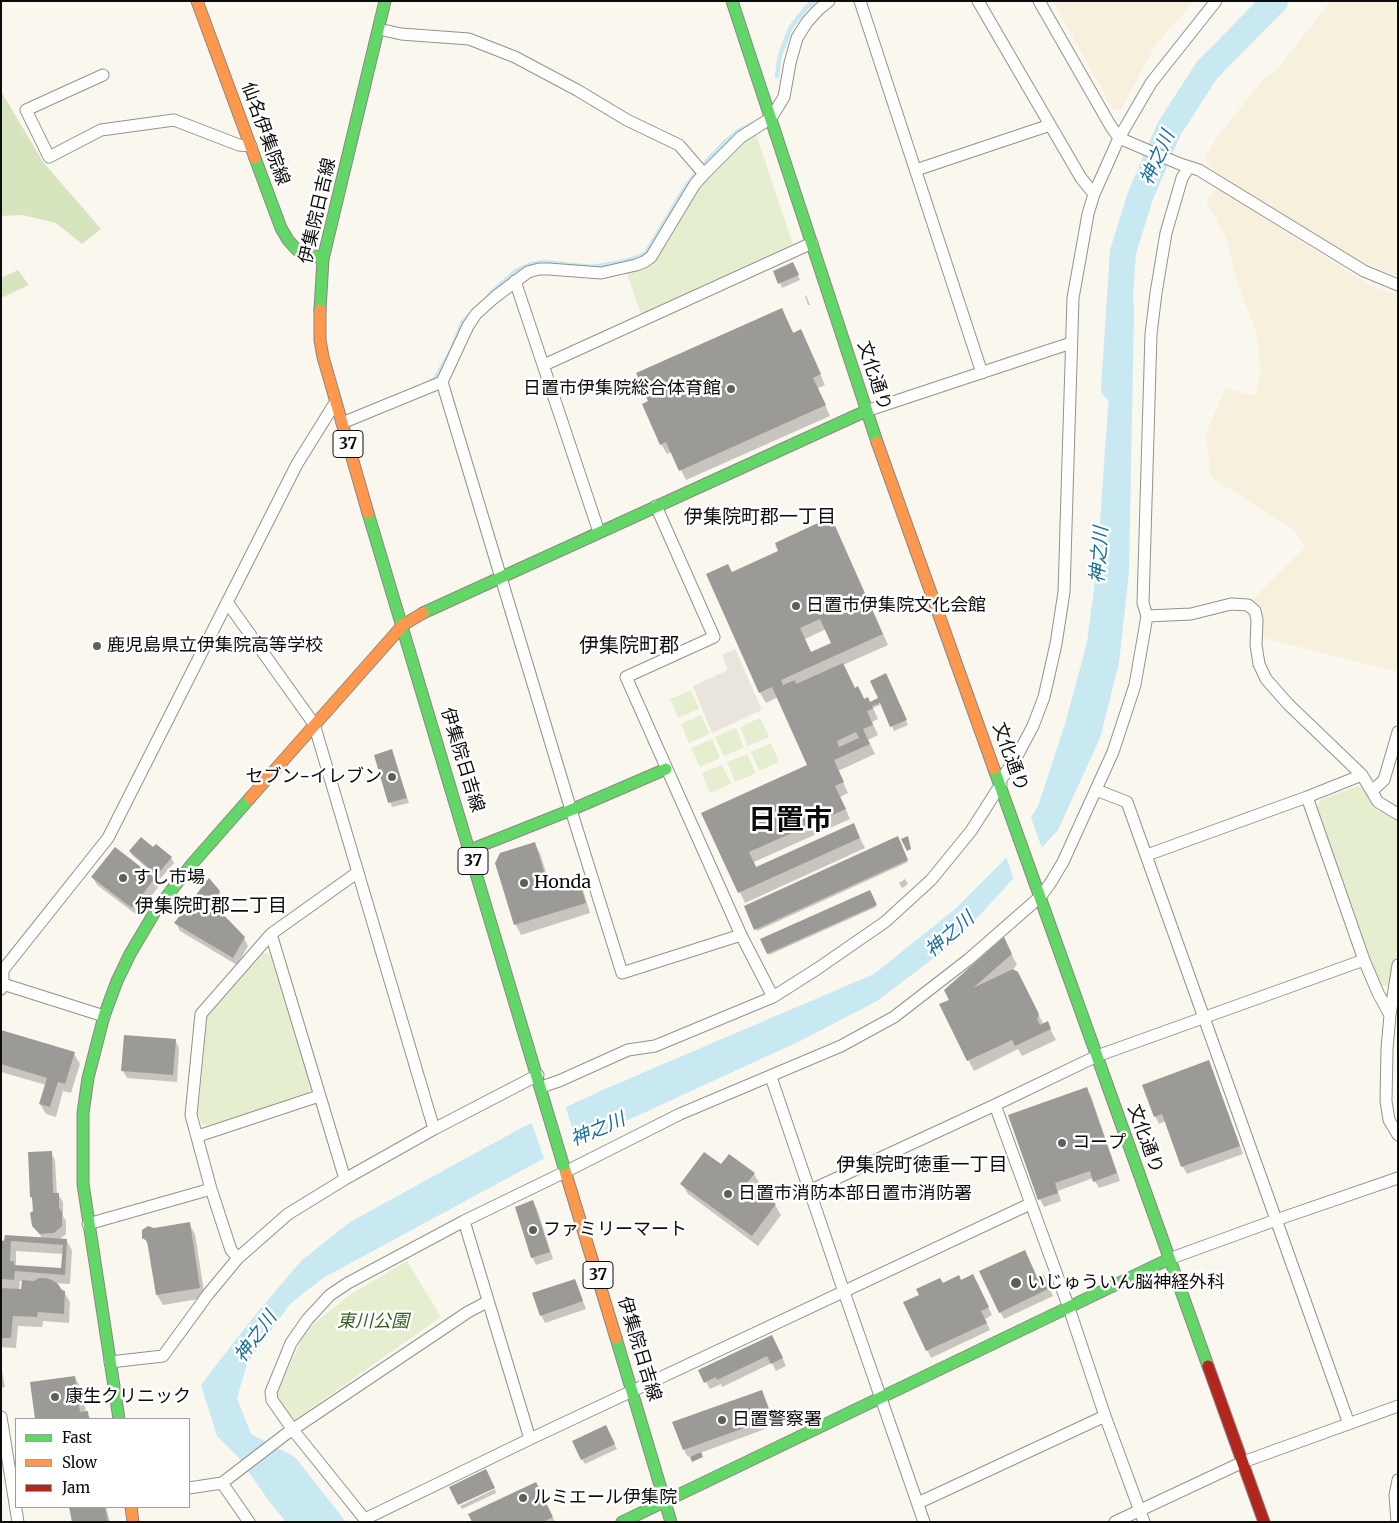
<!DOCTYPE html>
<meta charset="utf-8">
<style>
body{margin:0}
#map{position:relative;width:1399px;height:1523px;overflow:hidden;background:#faf7ef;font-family:Merriweather,serif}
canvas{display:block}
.frame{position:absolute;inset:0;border:2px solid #0c0c0c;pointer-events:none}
.legend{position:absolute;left:15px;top:1418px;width:175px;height:90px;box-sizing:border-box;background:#fff;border:1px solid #9e9e9e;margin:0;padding:6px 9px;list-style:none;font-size:15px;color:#0c0c0c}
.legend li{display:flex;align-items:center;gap:10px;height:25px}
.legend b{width:25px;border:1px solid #9e9e9e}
</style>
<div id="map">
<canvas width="1399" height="1523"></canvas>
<div class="frame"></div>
<ul class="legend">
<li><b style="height:6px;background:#63d668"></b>Fast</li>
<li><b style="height:6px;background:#ff974d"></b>Slow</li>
<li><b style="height:6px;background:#b3261e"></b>Jam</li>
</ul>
</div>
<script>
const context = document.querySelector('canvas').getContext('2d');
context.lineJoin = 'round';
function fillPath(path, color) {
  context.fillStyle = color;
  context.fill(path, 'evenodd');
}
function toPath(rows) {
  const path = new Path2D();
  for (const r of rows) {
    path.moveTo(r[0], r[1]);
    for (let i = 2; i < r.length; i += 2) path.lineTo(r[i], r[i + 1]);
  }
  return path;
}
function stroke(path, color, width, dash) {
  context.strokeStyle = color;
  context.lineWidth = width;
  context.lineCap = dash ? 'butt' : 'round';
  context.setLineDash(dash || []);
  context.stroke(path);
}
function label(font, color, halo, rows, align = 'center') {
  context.font = font + ' Merriweather,"Noto Sans JP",serif';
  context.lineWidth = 5;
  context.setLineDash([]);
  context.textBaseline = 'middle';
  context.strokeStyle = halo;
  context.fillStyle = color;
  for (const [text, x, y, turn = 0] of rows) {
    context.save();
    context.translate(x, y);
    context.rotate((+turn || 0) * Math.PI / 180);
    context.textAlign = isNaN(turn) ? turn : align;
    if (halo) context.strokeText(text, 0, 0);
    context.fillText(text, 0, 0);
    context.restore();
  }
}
fillPath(toPath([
 [1053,1,1194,1,1155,46,1121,109,1113,109],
 [1331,1,1398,1,1398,276,1348,256,1223,178,1209,166,1205,157,1218,136,1265,77,1274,73],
 [1217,188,1369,285,1398,295,1398,672,1260,637,1262,608,1252,600,1305,547,1294,530,1211,477,1206,433,1226,388,1255,396,1261,371,1256,331,1238,284,1226,237,1206,201]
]), '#f6f0dc');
fillPath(toPath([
 [756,134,793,244,641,314,626,271,645,267,689,200,707,178,738,145],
 [691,690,699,709,678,718,670,699],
 [701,715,710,734,689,743,681,724],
 [760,718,769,737,748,746,740,727],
 [736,728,744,748,724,756,715,737],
 [712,739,720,758,700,767,691,748],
 [771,743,779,762,759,771,751,752],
 [747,754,756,773,735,782,727,762],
 [722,765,731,784,710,793,702,773],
 [1358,786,1365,788,1373,808,1398,821,1398,952,1389,985,1381,987,1317,808,1320,800],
 [263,953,270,954,311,1089,308,1095,206,1126,201,1123,198,1114,207,1017],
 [407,1261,441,1317,293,1421,279,1399,277,1393,306,1330,351,1294]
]), '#e6eed0');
fillPath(toPath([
 [1,91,43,162,101,229,82,244,56,223,22,215,1,216],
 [18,270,29,285,1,298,1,278]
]), '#d7e5bf');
fillPath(toPath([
 [735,649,762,710,712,733,693,686,728,670,722,655]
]), '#eae5dc');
fillPath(toPath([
 [1132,276,1134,311,1129,572,1119,663,1100,738,1058,830,955,942,877,1001,798,1042,543,1159,323,1278,290,1304,247,1364,237,1398,251,1434,295,1457,346,1522,286,1522,269,1501,238,1457,217,1436,201,1385,251,1320,301,1261,350,1222,523,1127,605,1089,874,974,954,910,1005,859,1038,806,1065,724,1087,643,1097,566,1109,393]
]), '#c8e8f2');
fillPath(toPath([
 [1030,815,1043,851,1015,882,1005,854],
 [565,1105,578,1147,545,1161,531,1121]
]), '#faf7ef');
fillPath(toPath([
 [795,268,800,280,782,288,780,283],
 [806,295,810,305,808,305,805,296],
 [781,309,794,334,806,341,825,385,818,388,830,416,686,480,672,452,667,454,661,444],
 [837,531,888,645,843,665,855,689,858,687,865,700,870,703,877,700,880,705,873,708,878,719,872,722,878,735,868,740,875,754,838,771,848,793,840,797,850,819,754,862,757,869,853,825,865,848,745,903,703,813,809,766,778,697,766,703,760,693,707,575,732,573],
 [826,629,833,643,811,653,805,639],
 [888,679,908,725,894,731,871,681],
 [391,751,409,803,392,807,375,756],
 [897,838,908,862,757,931,746,907],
 [534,843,540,853,551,888,578,880,583,890,590,913,521,935,516,925,497,863],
 [156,845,171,858,174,863,160,879,133,856,130,852,153,849],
 [115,849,154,879,159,886,137,915,97,885,93,877],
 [905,879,908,884,902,888,899,883],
 [218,891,223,899,219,912,244,938,248,946,237,965,180,931,176,923],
 [869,891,876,907,769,955,762,940],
 [1009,949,1017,965,1012,970,1017,973,1044,1025,1047,1023,1056,1040,1022,1056,1018,1049,974,1071,941,1005,950,1000],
 [1,1031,74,1054,80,1064,71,1093,63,1091,56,1117,46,1114,40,1104,46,1085,1,1072],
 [175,1040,179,1048,177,1082,127,1078,123,1071],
 [1212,1069,1243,1154,1187,1174,1183,1167,1166,1121,1159,1124,1155,1116],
 [1086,1089,1091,1096,1120,1181,1099,1188,1093,1178,1058,1191,1061,1201,1044,1207,1040,1199],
 [51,1153,55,1160,57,1195,58,1194,63,1202,63,1216,66,1221,66,1234,59,1240,66,1240,72,1250,70,1284,56,1283,61,1292,64,1292,70,1302,69,1323,43,1321,42,1327,18,1326,16,1348,1,1347,1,1242,5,1242,6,1236,43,1239,33,1226,33,1201,31,1197],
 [16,1251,63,1254,62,1270,16,1266],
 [20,1281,23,1281,22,1290,19,1290],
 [721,1166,754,1174,760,1184,755,1190,775,1205,781,1215,758,1246,688,1194,682,1184],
 [533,1202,537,1209,553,1259,536,1265,532,1257],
 [189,1224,195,1234,205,1298,163,1305,157,1295,149,1247,144,1237,154,1229],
 [1037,1278,1047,1283,1053,1296,1004,1319,1000,1312],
 [575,1280,586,1309,545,1323,541,1315],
 [961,1281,977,1283,992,1315,985,1319,990,1330,931,1358,904,1303,943,1284],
 [776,1344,786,1366,776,1371,772,1363,722,1387,721,1384,710,1389,706,1382],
 [1,1366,5,1387,1,1388],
 [75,1377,83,1393,86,1412,91,1419,36,1419,31,1384],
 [762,1391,776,1425,700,1453,692,1461,690,1456,688,1457,684,1450],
 [608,1431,617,1449,585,1464,582,1459],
 [495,1489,496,1493,462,1509,460,1506],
 [540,1491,555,1522,473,1522],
 [71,1507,106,1507,110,1522,73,1522]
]), '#0003');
stroke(toPath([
 [777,76,780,55,791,27,805,9,814,1],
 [490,294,516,271,531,264,544,262,592,267,622,262,639,257,646,253,685,188,696,173,723,144,738,131,752,124],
 [431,381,435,379,451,351,462,323,469,316]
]), '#c8e8f2', 4.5);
stroke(toPath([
 [1114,388,1123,252,1140,197,1169,129,1207,70,1275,1]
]), '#c8e8f2', 26);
fillPath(toPath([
 [793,262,799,275,778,284,773,271],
 [782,308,793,333,801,329,821,374,813,378,826,405,679,471,666,442,660,445,642,404,648,401,636,373],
 [832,519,883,634,781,680,783,685,795,680,796,684,843,663,855,688,858,686,864,699,868,697,870,702,878,698,870,681,886,673,907,720,890,727,880,703,872,706,873,709,867,711,873,725,863,729,870,744,834,760,844,782,835,786,846,809,749,852,756,867,854,823,860,838,738,893,701,813,807,765,772,687,759,693,706,574,728,564,732,572,778,551,775,543,820,522,821,524],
 [820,619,831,643,811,652,800,628],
 [856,732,859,738,839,747,837,741],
 [392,749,407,798,388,803,374,755],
 [898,836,908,860,754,930,744,906],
 [908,836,911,849,907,851,901,839],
 [141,837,153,847,156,844,172,857,157,875,129,851],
 [535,842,549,888,578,878,586,903,514,925,495,863,500,853],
 [115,847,155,878,132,908,91,877],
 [209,878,220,891,215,906,245,937,233,958,174,923],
 [870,890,877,905,767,954,760,939],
 [1004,937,1012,954,973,988,1013,969,1018,972,1039,1014,1037,1019,1040,1025,1048,1021,1051,1029,1015,1046,1012,1040,967,1061,939,1004,949,1000,944,990],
 [1,1030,75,1052,65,1084,58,1082,50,1107,39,1104,47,1078,1,1064],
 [124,1035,176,1039,173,1075,121,1071],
 [1209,1060,1240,1146,1181,1167,1162,1114,1154,1117,1142,1085],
 [1087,1087,1117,1173,1093,1182,1090,1171,1055,1183,1058,1193,1038,1200,1008,1115],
 [52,1151,53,1193,59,1193,59,1208,62,1212,62,1226,54,1233,40,1234,32,1226,30,1213,33,1211,32,1197,30,1197,28,1152],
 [704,1152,721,1164,729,1154,755,1173,747,1183,776,1204,752,1236,680,1184],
 [533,1200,550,1252,531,1258,515,1207],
 [190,1222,200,1288,156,1295,147,1241,142,1238,142,1230,148,1226,154,1228],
 [5,1235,67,1239,65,1275,15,1271,14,1280,1,1279,1,1240,4,1241],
 [11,1241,63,1245,61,1268,14,1265,14,1261,10,1261],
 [1025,1250,1037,1277,1043,1274,1050,1288,999,1313,979,1271],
 [973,1274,989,1307,981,1311,987,1323,926,1351,903,1302,919,1295,916,1289,940,1278,943,1283,959,1275,961,1280],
 [39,1278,46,1278,52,1280,58,1284,62,1290,65,1291,64,1314,38,1312,37,1317,13,1316,11,1338,1,1338,1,1288,21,1289,22,1280,34,1281],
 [575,1279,583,1301,540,1316,532,1293],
 [772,1335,783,1358,771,1364,767,1356,717,1380,716,1377,704,1383,698,1370],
 [75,1376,80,1412,88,1411,89,1419,35,1419,30,1382],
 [762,1390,772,1418,683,1450,672,1422],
 [606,1425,615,1444,581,1460,572,1441],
 [701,1452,703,1457,692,1462,690,1457],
 [486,1469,495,1488,458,1505,449,1487],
 [536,1482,553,1517,543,1522,472,1522,468,1514],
 [69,1507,105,1507,108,1522,72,1522]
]), '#9c9a96');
const street = toPath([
 [860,1,982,373],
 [978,1,1081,178,1094,194],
 [1039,1,1110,125,1119,138,1180,164,1199,170,1364,271,1398,285],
 [379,29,401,34,469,39,515,57,577,90,627,120,679,145,704,174],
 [103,75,26,110,49,157,101,130,174,120,239,145,251,146],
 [916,170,1050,125],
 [515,281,599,532],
 [544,365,812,243],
 [442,382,571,810,622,973,741,935],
 [866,411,1071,343],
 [342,423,442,382,468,326,476,314,495,297,528,272,539,269,549,269,601,273,636,265,644,262,651,257,695,184,704,174,741,137,771,118,784,97,790,63,797,38,807,22,818,10,829,1],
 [656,506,714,637,626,677,741,935,773,997],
 [227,602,314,724,434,1129],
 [1147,616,1191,614,1231,604,1248,605,1255,611,1257,620,1256,645,1259,664,1266,679,1288,704,1362,775,1378,802,1398,814],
 [1000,781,1016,758,1033,726,1044,697,1056,644,1064,592,1073,298,1088,214,1094,194,1119,138,1151,83,1216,1],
 [1096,790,1127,802,1349,1424],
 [1373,790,1384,780,1398,732],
 [1147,855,1307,797,1362,775],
 [271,934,345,1179],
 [1364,960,1378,993,1390,1015,1387,1049,1386,1101,1389,1120,1398,1135],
 [3,984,104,1016],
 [1,989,3,984,3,970,108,838,297,464,335,403],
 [1390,1015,1398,965],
 [771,1077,844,1292,924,1522],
 [541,1087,559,1081,628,1050,655,1046,773,997,817,969,885,922,931,880,971,831,1001,784],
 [995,1105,1069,1308,1105,1416,1144,1522],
 [198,1136,319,1096],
 [809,1191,995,1105,1097,1056,1364,960,1307,797],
 [464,1221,530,1439],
 [88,1224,211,1189],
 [238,1258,231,1250,211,1189,191,1115,201,1014,271,934,358,872],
 [1169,1259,1276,1220,1398,1178],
 [110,1362,163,1356,209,1293,238,1258,288,1214,345,1179,434,1129,538,1075],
 [1,1417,18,1522],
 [222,1483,249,1522],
 [189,1488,222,1483,286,1434,468,1312,487,1302],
 [918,1503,1105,1416],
 [365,1519,530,1439,1030,1204],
 [367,1522,293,1430,272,1400,271,1392,291,1343,307,1320,330,1295,348,1283,464,1221,567,1171,680,1114,841,1046,894,1017,969,959,1041,896,1051,882,1063,862,1113,752,1135,685,1147,616,1143,603,1151,334,1156,293,1166,233,1182,178,1189,167],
 [1115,1522,1243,1462,1398,1406],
 [1397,1522,1395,1495,1398,1480]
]);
const fast = toPath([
 [732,1,877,442],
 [255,158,281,228,288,240,297,250,323,259],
 [320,310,323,259,385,1],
 [368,513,566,1174],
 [423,613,866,411],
 [994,769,1208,1366],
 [470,850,571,810,666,769],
 [616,1338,671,1522],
 [119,1419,83,1184,83,1113,88,1078,104,1016,117,981,130,954,156,910,192,864,250,798],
 [622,1522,1169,1259]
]);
const slow = toPath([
 [197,1,255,158],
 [320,310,320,340,323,357,368,513],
 [877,442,994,769],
 [250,798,403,625,423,613],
 [566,1174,616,1338],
 [131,1507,133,1522]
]);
const jam = toPath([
 [1208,1366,1264,1522]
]);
stroke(street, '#93928e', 13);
stroke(fast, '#8a8885', 13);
stroke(slow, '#8a8885', 13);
stroke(jam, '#8a8885', 13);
stroke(street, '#fefefd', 11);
stroke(fast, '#63d668', 11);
stroke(slow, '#ff974d', 11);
stroke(jam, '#b3261e', 11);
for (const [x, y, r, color] of [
 [731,389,5,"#5f5e5b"],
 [796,606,5,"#5f5e5b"],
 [97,646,5,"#5f5e5b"],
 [392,777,5,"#5f5e5b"],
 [123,878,5,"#5f5e5b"],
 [524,883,5,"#5f5e5b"],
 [1062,1143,5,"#5f5e5b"],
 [728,1194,5,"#5f5e5b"],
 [533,1230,5,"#5f5e5b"],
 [1016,1283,6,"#5f5e5b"],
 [55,1397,5,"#5f5e5b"],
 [722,1420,5,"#5f5e5b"],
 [523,1498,5,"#5f5e5b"]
]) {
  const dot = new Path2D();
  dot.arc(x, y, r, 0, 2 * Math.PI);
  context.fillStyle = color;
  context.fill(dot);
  stroke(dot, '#fff', 2);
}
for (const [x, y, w] of [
 [348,444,30],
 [473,861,30],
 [598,1275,30]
]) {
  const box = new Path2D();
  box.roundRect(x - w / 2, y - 13.5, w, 27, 4);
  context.fillStyle = '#fff';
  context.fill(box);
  stroke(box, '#0c0c0c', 1);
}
label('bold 16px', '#0c0c0c', null, [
 ["37",348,444],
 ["37",473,861],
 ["37",598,1275]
]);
label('18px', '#0c0c0c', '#fff', [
 ["仙名伊集院線",265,134,70],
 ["伊集院日吉線",318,211,-77],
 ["文化通り",874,376,72],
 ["文化通り",1010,757,70],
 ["伊集院日吉線",462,760,73],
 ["文化通り",1145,1139,70],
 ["伊集院日吉線",639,1349,73]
]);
label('18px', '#0c0c0c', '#fff', [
 ["日置市伊集院総合体育館",721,389,"right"],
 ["日置市伊集院文化会館",806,606],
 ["鹿児島県立伊集院高等学校",107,646],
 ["セブン-イレブン",382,777,"right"],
 ["すし市場",133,878],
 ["Honda",534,883],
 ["コープ",1072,1143],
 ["日置市消防本部日置市消防署",738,1194],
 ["ファミリーマート",543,1230],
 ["いじゅういん脳神経外科",1027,1283],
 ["康⽣クリニック",65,1397],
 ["日置警察署",732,1420],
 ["ルミエール伊集院",533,1498]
], 'left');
label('italic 18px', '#34611f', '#fff', [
 ["東川公園",373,1322]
]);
label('italic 19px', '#1a6f99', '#fff', [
 ["神之川",1158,158,-66],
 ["神之川",1100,555,-86],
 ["神之川",950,935,-41],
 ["神之川",598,1130,-23],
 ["神之川",256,1337,-54]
]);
label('19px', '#0c0c0c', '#fff', [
 ["伊集院町郡一丁目",760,518],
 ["伊集院町郡二丁目",211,907],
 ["伊集院町徳重一丁目",922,1166]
]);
label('20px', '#0c0c0c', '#fff', [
 ["伊集院町郡",629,646]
]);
label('bold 28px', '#0c0c0c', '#fff', [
 ["日置市",790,821]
]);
</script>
